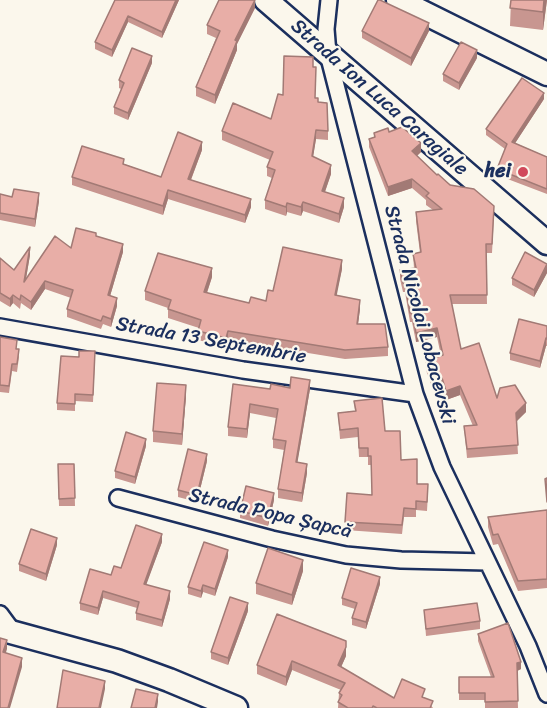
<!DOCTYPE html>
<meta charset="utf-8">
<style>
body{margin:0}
canvas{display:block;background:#fbf7ec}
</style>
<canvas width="547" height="708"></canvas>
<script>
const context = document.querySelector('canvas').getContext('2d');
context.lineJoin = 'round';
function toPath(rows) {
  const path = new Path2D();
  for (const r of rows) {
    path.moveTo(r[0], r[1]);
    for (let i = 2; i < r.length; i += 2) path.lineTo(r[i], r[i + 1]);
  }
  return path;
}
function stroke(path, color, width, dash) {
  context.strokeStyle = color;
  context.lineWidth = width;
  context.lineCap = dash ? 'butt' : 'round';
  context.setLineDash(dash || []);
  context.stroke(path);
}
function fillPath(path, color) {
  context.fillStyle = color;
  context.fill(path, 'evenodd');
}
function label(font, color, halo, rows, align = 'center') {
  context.font = font + ' Sriracha,sans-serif';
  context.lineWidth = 4.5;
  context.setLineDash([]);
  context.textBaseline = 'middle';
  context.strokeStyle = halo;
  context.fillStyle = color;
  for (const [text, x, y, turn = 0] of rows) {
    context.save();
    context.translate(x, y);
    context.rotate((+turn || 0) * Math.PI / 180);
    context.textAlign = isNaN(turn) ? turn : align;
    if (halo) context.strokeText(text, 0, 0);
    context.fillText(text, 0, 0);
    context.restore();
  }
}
const street = toPath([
 [329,0,326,29,328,54,415,394,442,467,528,646,547,694],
 [0,327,243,370,415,394],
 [118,498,272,539,346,555,401,560,487,562],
 [0,614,14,633]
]);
const secondary = toPath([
 [266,0,547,243],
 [398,0,547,74],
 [0,629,117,661,169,680,236,708]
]);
stroke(street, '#1b2f5e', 20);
stroke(secondary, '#1b2f5e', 27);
stroke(street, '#fbf7ec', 15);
stroke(secondary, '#fbf7ec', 22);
fillPath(toPath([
 [115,0,179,0,162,38,128,22,112,57,95,49,95,42],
 [511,0,547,0,543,30,510,26],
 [255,8,237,44,237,50,215,104,196,96,196,87,216,38,207,34,207,25],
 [362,31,429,31,411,66,362,38],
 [477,58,459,90,443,81,443,74],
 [152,63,128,120,114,114,114,107,121,89,119,88,119,80],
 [313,67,315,98,318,102,328,131,328,140,316,139,313,156,331,174,325,192,344,207,339,223,303,211,301,216,287,212,286,216,265,209,265,200,272,178,267,176,267,167,270,160,222,140,222,131,271,119,283,95],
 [544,99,515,143,547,157,547,194,497,175,497,169,505,149,486,135,486,129],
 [389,132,421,152,417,156,437,175,494,215,492,253,486,253,487,304,452,304,461,349,497,398,526,412,516,421,518,454,467,458,464,426,473,426,460,395,446,400,442,387,433,390,426,370,426,361,441,356,437,337,416,342,412,322,410,322,405,292,403,292,400,279,400,270,414,268,413,254,420,253,416,221,416,212,433,210,426,205,426,200,412,188,388,196,369,147,369,139,374,137,374,133],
 [202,150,191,180,251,207,245,223,168,199,163,215,72,185,72,177,124,164,161,177],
 [0,194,12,197,39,201,35,227,0,220],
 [96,236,123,252,110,296,117,306,111,327,103,324,101,329,67,317,67,309,71,298,45,289,31,310,21,303,20,309,13,303,10,307,0,301,0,258,14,270,30,255,26,279,71,248],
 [547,265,547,273,534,297,512,285,512,278],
 [342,269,336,295,360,309,358,324,388,347,388,356,345,359,228,340,226,347,198,340,199,328,168,318,168,308,145,300,145,291,212,277,207,293,249,303,266,301,273,291],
 [547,326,547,346,546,346,540,368,510,360,510,353],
 [0,337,17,349,19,357,17,372,12,371,9,393,0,392],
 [95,359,93,402,75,401,75,411,57,410,57,403],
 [233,384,270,389,290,388,310,389,297,463,307,473,302,502,278,498,278,489,284,450,273,448,273,439,276,418,250,413,247,438,228,436,228,427],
 [186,396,182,445,153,442,153,431],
 [354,401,385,431,401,460,417,484,428,493,427,511,416,510,416,517,404,517,402,534,345,530,345,522,372,495,371,465,368,465,368,457,359,457,358,437,340,439,338,413,355,411],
 [146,446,135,484,115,478,115,471],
 [207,461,197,502,178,497,178,490],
 [58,464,74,464,75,506,59,506],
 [274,500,268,526,240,518,240,511],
 [547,510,547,588,518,591,498,544,493,545,488,527,488,517],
 [162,542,146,584,170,599,162,627,136,620,136,613,137,608,103,598,98,615,80,610,80,603,111,575,121,568],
 [57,545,46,581,19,571,19,564],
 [228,557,215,596,203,592,201,598,188,594,188,587],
 [303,571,292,605,256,594,256,583],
 [380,584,366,629,352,625,352,618,355,609,342,605,342,598],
 [424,610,480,621,480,629,426,636],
 [248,611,228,665,211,659,211,652],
 [277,614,346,656,341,667,394,698,425,698,433,708,338,708,339,693,341,690,292,670,286,686,257,674,257,665],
 [478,634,521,669,517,671,518,708,485,708,485,700,459,700,459,677,491,677,478,641]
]), '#c89690');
fillPath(toPath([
 [176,0,179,0,162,38,162,32],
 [255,0,255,8,237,44,237,50,215,104,215,95,235,40],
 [544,0,547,0,543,30,543,12],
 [128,16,128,22,112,57,112,50],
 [429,23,429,31,411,66,411,58],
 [477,50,477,58,459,90,459,83],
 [152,56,152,63,128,120,128,113],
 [544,93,544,99,512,148,512,142],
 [316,130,316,139,312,164,312,156],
 [202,142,202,150,188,187,188,179],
 [421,143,421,152,412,160,412,151],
 [331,165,331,174,322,200,322,191],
 [412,179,412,188,388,196,388,187],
 [168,190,168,199,163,215,163,206],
 [39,193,39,201,35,227,35,219],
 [344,198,344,207,339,223,339,214],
 [251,199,251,207,245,223,245,215],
 [303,202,303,211,301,216,301,207],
 [287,203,287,212,286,216,286,207],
 [123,244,123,252,108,303,108,295],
 [30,247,30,255,24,290,24,282],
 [342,260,342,269,335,304,335,295],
 [547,265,547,273,534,297,534,290],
 [212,268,212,277,204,301,204,292],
 [45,281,45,289,31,310,31,302],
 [13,295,13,303,10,307,10,299],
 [117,298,117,306,111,327,111,319],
 [360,300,360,309,357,332,357,324],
 [437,328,437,337,416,342,416,333],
 [228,331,228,340,226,347,226,338],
 [546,338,546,346,540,368,540,361],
 [442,378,442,387,433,390,433,381],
 [310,380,310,389,296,471,296,462],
 [186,385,186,396,182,445,182,434],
 [460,386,460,395,446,400,446,391],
 [526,403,526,412,516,422,516,413],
 [250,404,250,413,247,438,247,429],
 [146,439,146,446,135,484,135,477],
 [207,454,207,461,197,502,197,495],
 [307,464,307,473,302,502,302,493],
 [274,493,274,500,268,526,268,518],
 [162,534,162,542,144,591,144,584],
 [57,538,57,545,46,581,46,574],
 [228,550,228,557,215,596,215,589],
 [303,560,303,571,292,605,292,595],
 [380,577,380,584,366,629,366,622],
 [203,585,203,592,201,598,201,591],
 [103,591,103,598,98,615,98,608],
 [170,591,170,599,162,627,162,620],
 [248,603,248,611,228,665,228,658],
 [7,640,7,649,3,662,3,652],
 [346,647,346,656,338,674,338,665],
 [22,658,22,667,10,708,8,708],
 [292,661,292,670,286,686,286,677],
 [521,662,521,669,517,671,517,663],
 [105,681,105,689,101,708,99,708],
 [158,694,158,702,157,708,155,708]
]), '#a27a75');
const building = toPath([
 [115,0,176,0,162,32,128,16,112,50,95,42,115,0],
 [219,0,255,0,235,40,237,41,215,95,196,87,220,31,207,25,219,0],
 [378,0,380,0,429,23,411,58,362,31,378,0],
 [511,0,544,0,543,12,510,8,511,0],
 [461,42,477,50,459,83,443,74,461,42],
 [132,48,152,56,128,113,114,107,124,83,119,80,132,48],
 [284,56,313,57,313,67,316,67,315,98,318,98,318,102,327,103,328,131,316,130,312,156,331,165,322,191,344,198,339,214,303,202,301,207,287,203,286,207,265,200,275,170,267,167,273,152,222,131,233,103,271,119,278,94,283,95,284,56],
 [522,78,544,93,512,142,547,157,547,189,497,169,507,144,486,129,522,78],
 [402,127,421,143,412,151,437,175,438,174,450,185,474,189,494,206,492,244,486,244,487,295,450,295,461,349,479,343,497,398,500,388,515,385,526,403,516,413,518,445,467,449,464,426,477,425,460,386,446,391,442,378,433,381,426,361,443,355,437,328,416,333,412,313,410,313,405,283,403,283,400,270,416,268,413,254,421,252,416,212,442,209,426,196,429,193,412,179,388,187,369,139,375,137,374,133,388,128,389,132,402,127],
 [178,132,202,142,188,179,251,199,245,215,168,190,163,206,72,177,82,146,124,159,123,164,161,177,178,132],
 [14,189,39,193,35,219,0,213,0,194,12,197,14,189],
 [76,228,96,233,96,236,123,244,108,295,117,298,111,319,103,316,101,321,67,309,73,290,45,281,31,302,21,295,20,300,13,295,10,299,0,293,0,258,14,270,30,247,24,282,55,236,71,248,76,228],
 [283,247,342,260,335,295,360,300,357,324,385,324,388,347,345,350,228,331,226,338,198,331,201,320,168,309,171,300,145,291,158,253,212,268,204,292,249,303,251,297,266,301,268,290,273,291,283,247],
 [525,252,547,264,534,290,512,278,525,252],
 [519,319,547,326,547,339,546,338,540,361,510,353,519,319],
 [0,337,17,340,16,349,19,349,17,364,12,364,9,386,0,385,0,337],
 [79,351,95,351,93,395,75,394,75,404,57,403,61,356,79,357,79,351],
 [291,377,310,380,296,462,307,464,302,493,278,489,286,441,273,439,278,409,250,404,247,429,228,427,233,384,270,389,271,384,290,388,291,377],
 [157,383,186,385,182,434,153,431,157,383],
 [382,398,385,431,400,431,401,460,417,459,417,484,428,484,427,502,416,501,416,509,404,508,402,525,345,522,347,493,372,495,371,456,368,456,368,448,359,448,358,428,340,430,338,413,356,411,354,401,382,398],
 [126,432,146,439,135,477,115,471,126,432],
 [188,449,207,454,197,495,178,490,188,449],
 [58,464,74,464,75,498,59,499,58,464],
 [547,478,547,502,545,479,547,478],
 [246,486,274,493,268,518,240,511,246,486],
 [547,510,547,579,518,581,498,534,493,535,488,517,547,510],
 [136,525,162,534,144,584,170,591,162,620,136,613,139,602,103,591,98,608,80,603,90,569,111,575,114,566,121,568,136,525],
 [31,529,57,538,46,574,19,564,31,529],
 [204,542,228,550,215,589,203,585,201,591,188,587,204,542],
 [268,548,303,560,292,595,256,583,268,548],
 [351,568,380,577,366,622,352,618,357,603,342,598,351,568],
 [230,597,248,603,228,658,211,652,230,597],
 [477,603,480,621,426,629,424,610,477,603],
 [277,614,346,641,346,647,338,665,394,698,402,679,425,689,422,697,433,701,430,708,377,708,373,706,372,708,348,708,338,702,342,695,339,693,345,683,292,661,286,677,257,665,277,614],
 [508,623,521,662,517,663,518,701,485,702,485,693,459,693,459,677,494,677,478,634,508,623],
 [0,638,7,640,3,652,22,658,8,708,0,708,0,638],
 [63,670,105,681,99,708,57,708,63,670],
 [136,689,158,694,155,708,131,708,136,689]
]);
fillPath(building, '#e8aea7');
stroke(building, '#a27a75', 1.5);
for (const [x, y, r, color] of [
 [523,172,6,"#d1495b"]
]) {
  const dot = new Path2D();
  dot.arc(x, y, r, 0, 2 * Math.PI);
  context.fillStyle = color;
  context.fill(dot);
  stroke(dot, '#fbf7ec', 2);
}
label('20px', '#1b2f5e', '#fbf7ec', [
 ["Strada Ion Luca Caragiale",379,98,41],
 ["Strada Nicolai Lobacevski",419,315,75],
 ["Strada 13 Septembrie",211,341,10],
 ["Strada Popa Șapcă",270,514,13]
]);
label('bold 20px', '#1b2f5e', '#fbf7ec', [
 ["hei",511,172]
], 'right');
</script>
